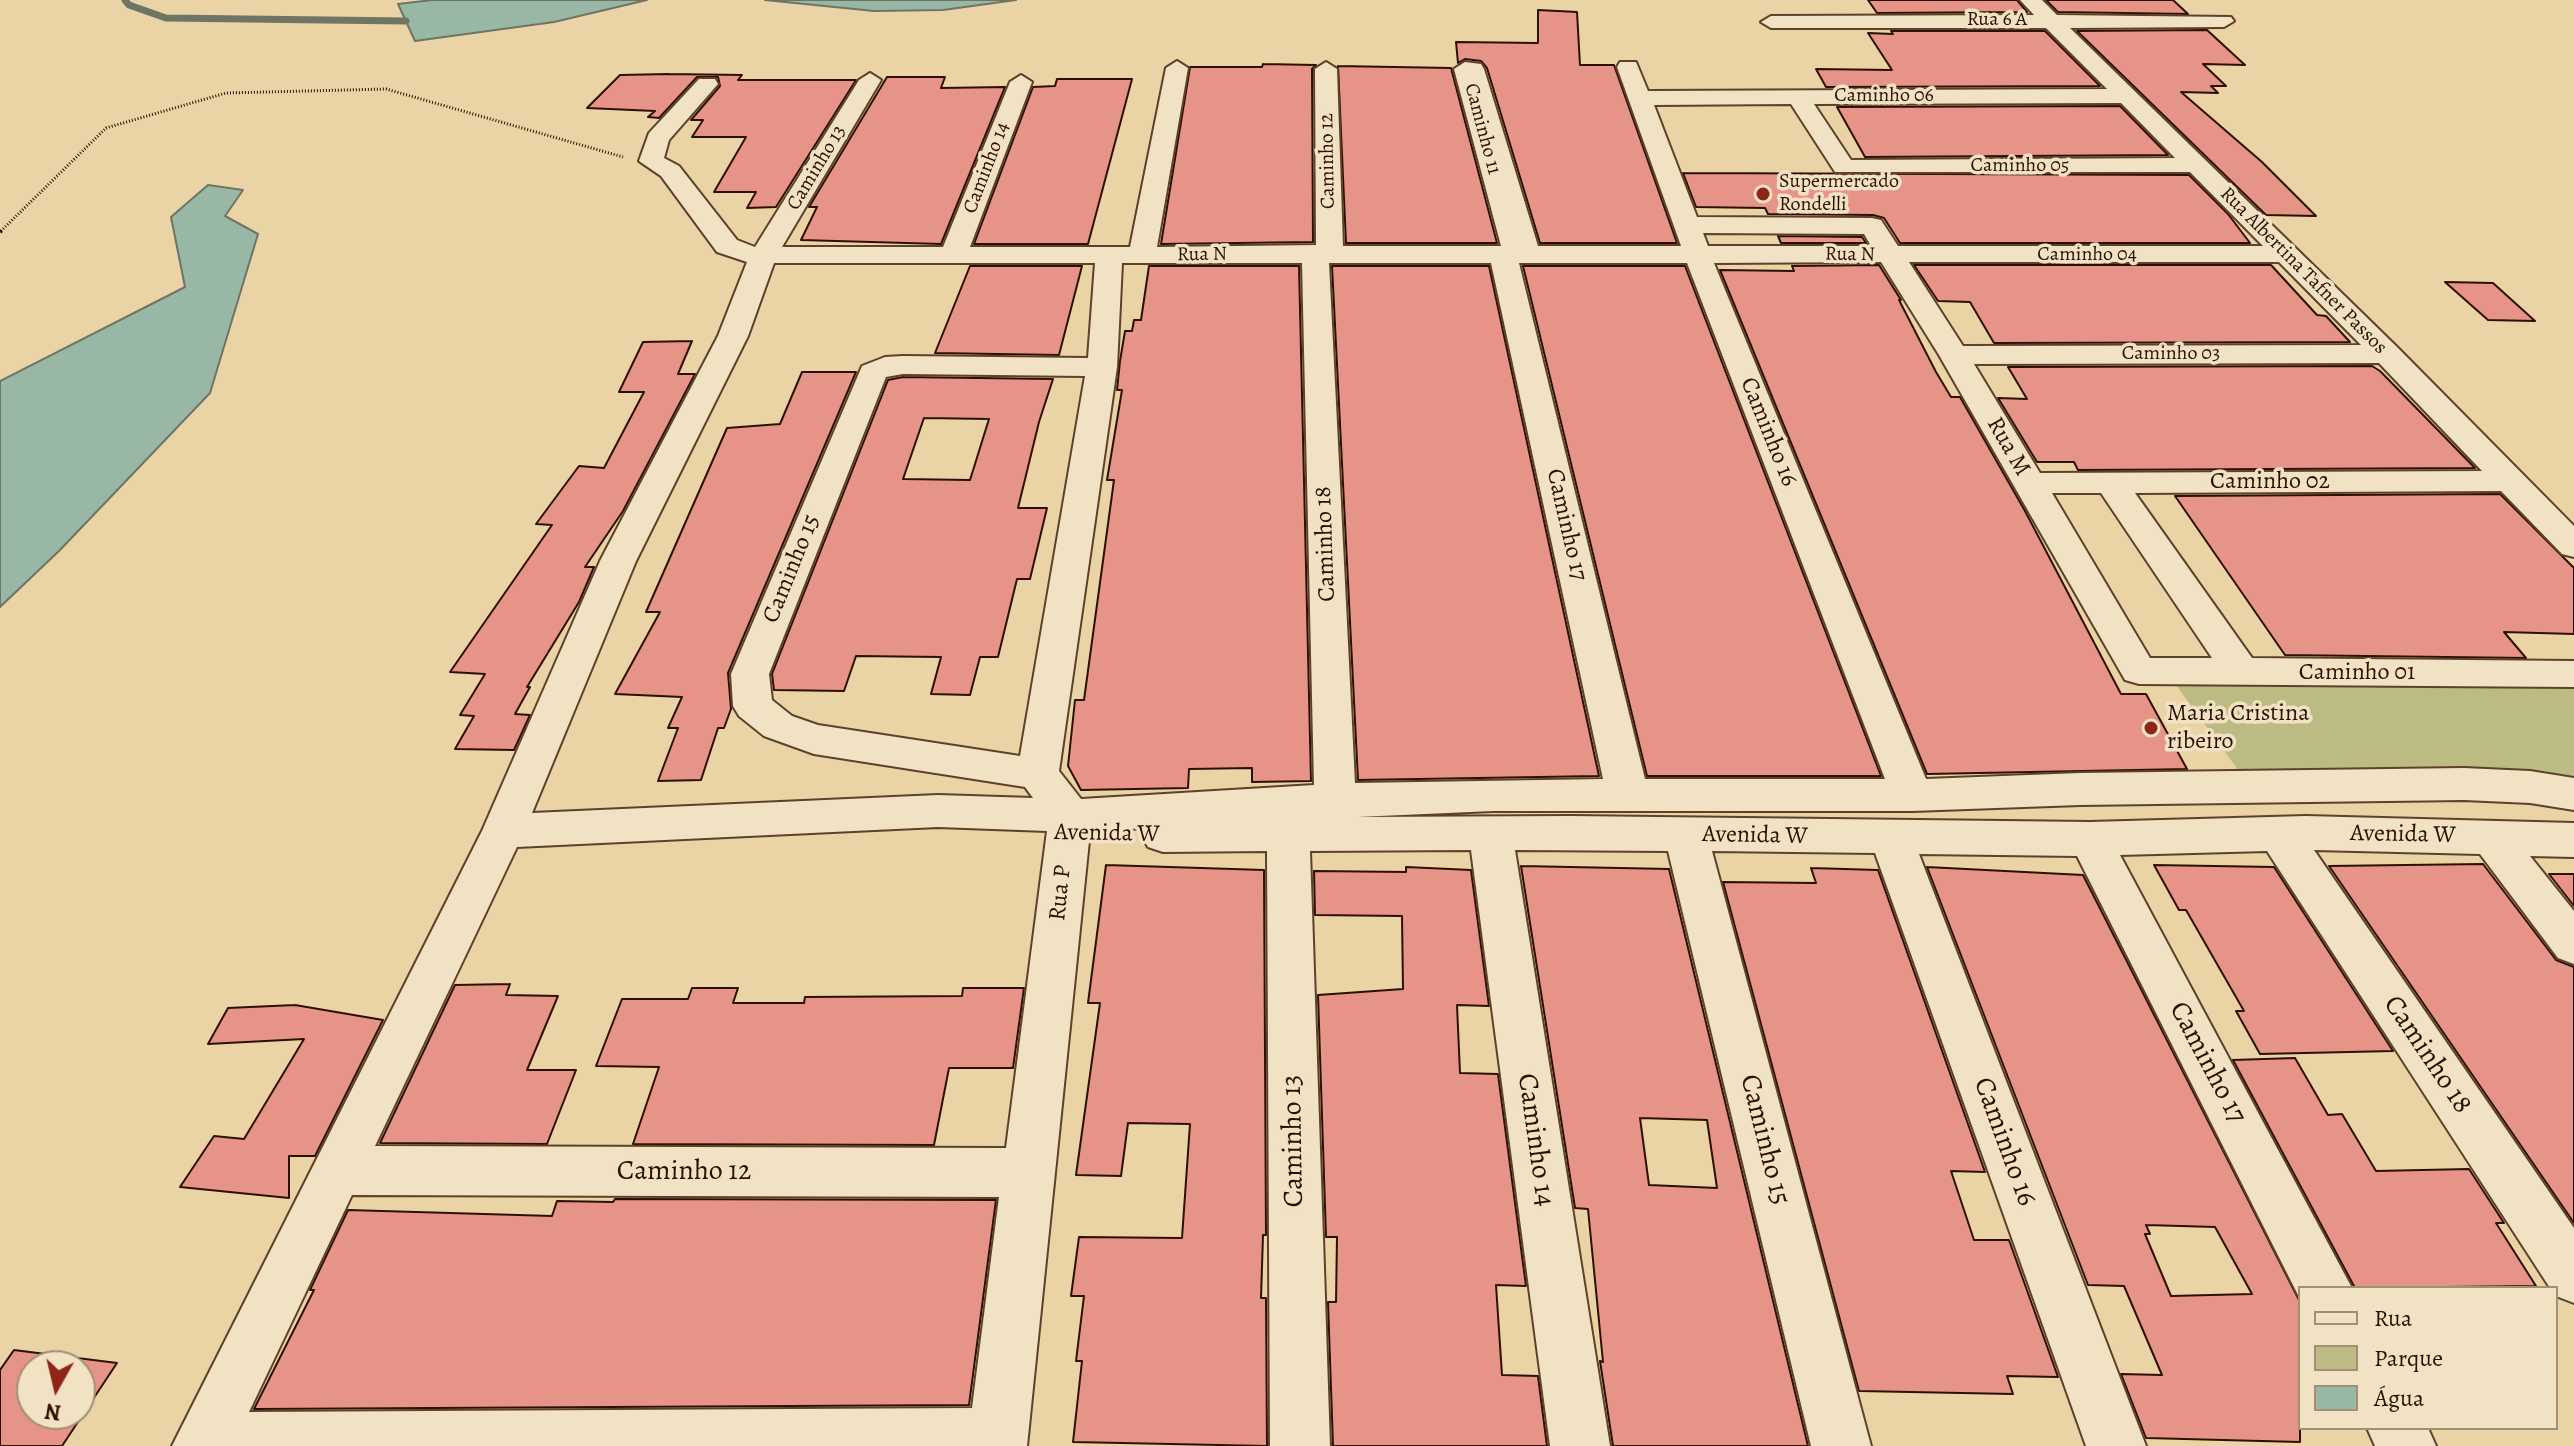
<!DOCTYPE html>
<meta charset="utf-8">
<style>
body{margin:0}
#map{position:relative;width:2574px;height:1446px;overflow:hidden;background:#ead3a5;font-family:Alegreya,serif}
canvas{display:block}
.legend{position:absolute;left:2298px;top:1286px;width:260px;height:144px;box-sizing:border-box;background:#f1e2c4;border:2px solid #a38e76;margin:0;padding:10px 14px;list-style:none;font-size:24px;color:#2e1002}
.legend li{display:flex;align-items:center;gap:16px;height:40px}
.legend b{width:40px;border:2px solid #a38e76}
.north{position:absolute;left:16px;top:1350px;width:80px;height:80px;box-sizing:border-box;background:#f1e2c4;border:2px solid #a38e76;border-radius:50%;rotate:188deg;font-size:22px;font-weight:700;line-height:32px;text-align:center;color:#2e1002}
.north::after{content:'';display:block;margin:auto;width:28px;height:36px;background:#8f2418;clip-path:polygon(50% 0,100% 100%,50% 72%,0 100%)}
</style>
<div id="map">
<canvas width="2574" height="1446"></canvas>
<ul class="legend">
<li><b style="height:10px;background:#f1e2c4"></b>Rua</li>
<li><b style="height:22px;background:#bcbb83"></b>Parque</li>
<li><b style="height:22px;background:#98b8a5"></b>Água</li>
</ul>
<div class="north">N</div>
</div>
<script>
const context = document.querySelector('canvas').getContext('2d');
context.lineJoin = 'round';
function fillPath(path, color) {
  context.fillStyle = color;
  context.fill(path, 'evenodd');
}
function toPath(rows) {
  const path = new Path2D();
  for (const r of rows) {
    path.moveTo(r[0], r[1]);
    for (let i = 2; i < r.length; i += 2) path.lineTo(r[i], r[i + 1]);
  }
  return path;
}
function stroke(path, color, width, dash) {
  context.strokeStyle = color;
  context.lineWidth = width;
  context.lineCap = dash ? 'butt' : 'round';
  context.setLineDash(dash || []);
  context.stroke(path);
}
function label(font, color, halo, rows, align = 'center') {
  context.font = font + ' Alegreya,serif';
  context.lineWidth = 7;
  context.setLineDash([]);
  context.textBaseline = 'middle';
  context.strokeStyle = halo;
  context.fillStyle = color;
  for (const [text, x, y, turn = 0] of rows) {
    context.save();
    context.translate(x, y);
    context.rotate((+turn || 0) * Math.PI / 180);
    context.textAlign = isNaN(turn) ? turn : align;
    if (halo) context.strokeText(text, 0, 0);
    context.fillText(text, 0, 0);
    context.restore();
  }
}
fillPath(toPath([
 [2173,681,2574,683,2574,793,2239,771]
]), '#bcbb83');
const water = toPath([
 [432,0,647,0,554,22,415,41,398,4,432,0],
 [765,0,1016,0,943,10,874,11,765,0],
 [208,185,243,190,225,216,258,234,210,393,59,551,0,607,0,381,185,287,171,217,208,185]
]);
fillPath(water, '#98b8a5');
stroke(water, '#6e7564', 2);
stroke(toPath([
 [125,0,129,5,166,18,406,21]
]), '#6e7564', 7);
const building = toPath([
 [1868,0,2017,0,2027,12,1877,13,1868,0],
 [2046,0,2173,0,2188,14,2058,12,2046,0],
 [1538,10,1577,12,1580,65,1614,65,1677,243,1540,243,1487,68,1481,61,1465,59,1458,63,1456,42,1538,43,1538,10],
 [2207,30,2245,65,2203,64,2226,86,2211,86,2218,93,2181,92,2262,162,2316,216,2266,215,2077,31,2207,30],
 [1891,31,2045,31,2100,86,1826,87,1816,69,1892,70,1868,33,1893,34,1891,31],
 [1263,64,1316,65,1312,69,1313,242,1161,244,1190,67,1262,67,1263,64],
 [1338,66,1451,68,1497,243,1346,243,1338,66],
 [669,74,742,75,738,80,856,80,776,207,747,208,756,192,714,192,746,137,692,137,703,120,691,120,720,86,718,77,697,77,659,118,648,117,655,111,587,108,620,75,669,74],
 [887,77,945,77,941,88,1005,87,941,244,801,240,817,207,809,207,887,77],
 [1057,79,1132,79,1088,244,974,244,1033,87,1055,86,1057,79],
 [2120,106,2168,155,1865,157,1837,107,2120,106],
 [1683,173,2189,175,2228,214,2250,243,1900,243,1884,218,1873,215,1768,214,1765,208,1696,207,1683,173],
 [1778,236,1862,237,1866,243,1781,243,1778,236],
 [1879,265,1901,300,1899,300,1936,372,1951,397,1960,397,2025,511,2121,694,2146,694,2187,769,1927,774,1720,270,1794,271,1792,266,1879,265],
 [1914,265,2271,265,2317,315,2326,316,2350,342,1994,343,1970,302,1938,301,1914,265],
 [970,266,1082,266,1059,355,935,353,970,266],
 [1149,266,1299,266,1311,781,1252,782,1252,768,1189,769,1188,788,1081,790,1068,766,1075,700,1084,700,1114,480,1107,480,1122,390,1117,390,1120,361,1125,331,1132,331,1134,320,1141,320,1149,266],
 [1332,266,1489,266,1599,776,1358,780,1332,266],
 [1523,266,1685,266,1881,776,1647,776,1523,266],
 [2445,282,2493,283,2535,321,2488,320,2445,282],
 [692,341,678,374,695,374,623,511,585,567,594,567,579,602,527,687,530,687,515,714,530,715,514,750,455,749,474,716,460,715,485,674,450,672,552,525,536,524,579,466,604,468,644,392,619,392,643,342,692,341],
 [2372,366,2380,371,2475,468,2078,470,2074,462,2037,462,1998,398,2027,399,2008,367,2372,366],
 [802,372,856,372,728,673,731,709,724,728,718,728,701,780,658,781,678,728,668,728,682,697,615,694,660,612,646,612,727,428,780,424,802,372],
 [903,377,1053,379,1039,422,1018,508,1047,508,1030,579,1017,579,998,657,980,657,970,695,931,694,941,657,856,656,844,691,774,690,772,674,888,380,903,377],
 [924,418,989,419,970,480,903,479,924,418],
 [2500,494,2574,568,2574,634,2504,632,2526,658,2285,655,2175,496,2500,494],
 [2483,864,2556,960,2574,967,2574,1223,2329,866,2483,864],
 [1106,865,1264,870,1266,1235,1263,1235,1261,1298,1266,1298,1267,1446,1073,1442,1082,1361,1076,1361,1084,1296,1071,1296,1079,1237,1182,1238,1190,1124,1128,1123,1121,1176,1076,1175,1100,1003,1088,1003,1106,865],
 [2154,865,2274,867,2393,1051,2260,1054,2236,1011,2244,1011,2186,910,2179,910,2154,865],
 [1521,866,1669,869,1808,1446,1613,1446,1600,1361,1603,1362,1588,1209,1575,1208,1521,866],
 [1640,1118,1707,1120,1717,1188,1649,1185,1640,1118],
 [1406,867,1471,870,1489,1006,1457,1005,1460,1073,1498,1074,1526,1286,1496,1285,1502,1375,1538,1376,1547,1446,1333,1446,1328,1302,1336,1302,1337,1237,1326,1237,1318,995,1403,989,1402,916,1315,915,1314,871,1406,872,1406,867],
 [1927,867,2083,875,2300,1302,2300,1442,2146,1438,2121,1374,2162,1375,2124,1286,2088,1285,1927,867],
 [2146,1225,2215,1227,2252,1294,2171,1296,2145,1234,2150,1234,2146,1225],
 [1811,868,1878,870,1985,1172,1951,1171,1974,1240,2009,1240,2058,1377,2007,1376,2013,1394,1859,1391,1723,882,1816,883,1811,868],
 [2549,874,2574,874,2574,906,2549,874],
 [510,984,506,995,558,996,527,1070,576,1070,547,1144,380,1143,455,985,510,984],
 [692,988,738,988,733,1003,804,1003,805,997,962,996,963,988,1024,988,1013,1068,949,1068,934,1145,633,1144,659,1067,596,1066,622,999,688,999,692,988],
 [295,1005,383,1020,315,1156,289,1156,289,1198,180,1187,214,1136,244,1139,304,1039,208,1044,228,1008,295,1005],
 [2295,1058,2328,1115,2342,1114,2376,1171,2469,1169,2504,1223,2496,1223,2536,1286,2355,1288,2233,1060,2295,1058],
 [615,1199,996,1200,969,1405,254,1409,314,1290,310,1290,348,1210,552,1216,557,1201,613,1202,615,1199],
 [14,1350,117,1363,62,1446,0,1446,0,1370,14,1350],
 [32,1366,80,1366,80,1414,32,1414,32,1366]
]);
fillPath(building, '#e59487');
stroke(building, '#2e1002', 2);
const street = toPath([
 [2020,0,2042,0,2057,15,2231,17,2234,21,2224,27,2070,28,2398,348,2574,526,2574,557,2562,554,2501,491,2135,493,2252,658,2574,661,2574,687,2139,684,2125,680,1939,355,1881,262,1714,263,1926,779,2080,773,2464,768,2530,771,2574,778,2574,810,2530,803,2464,800,2080,805,1912,811,1493,811,1357,817,1571,816,2090,822,2306,816,2574,823,2574,857,2530,856,2574,911,2574,964,2558,958,2480,854,2314,850,2574,1228,2574,1303,2556,1296,2556,1288,2550,1288,2267,851,2120,855,2352,1288,2300,1288,2300,1299,2077,856,1919,854,2146,1446,2086,1446,1875,853,1712,851,1871,1446,1811,1446,1668,851,1515,850,1610,1446,1550,1446,1471,850,1310,851,1330,1446,1270,1446,1267,851,1163,852,1148,847,1141,835,1145,828,1090,831,1027,1446,172,1446,482,831,600,561,718,336,747,262,717,252,661,176,639,161,649,133,699,79,715,79,718,84,669,140,664,158,679,166,737,240,755,247,859,80,870,73,881,80,782,247,943,247,1010,82,1021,75,1032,82,970,247,1130,247,1166,68,1177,61,1188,68,1157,247,1316,245,1315,69,1326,62,1337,69,1343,246,1501,246,1454,69,1465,62,1481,64,1484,69,1538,246,1681,246,1617,67,1620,62,1636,62,1648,91,2107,89,2046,28,1771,28,1761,22,1771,16,2034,15,2020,0],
 [2121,103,2175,158,1851,160,1814,104,2121,103],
 [1791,104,1835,172,2190,172,2263,246,1898,246,1881,220,1872,218,1697,217,1654,105,1791,104],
 [1703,233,1864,234,1871,246,1708,246,1703,233],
 [1909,262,2279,262,2361,345,1963,346,1909,262],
 [774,263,1095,263,1088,358,903,356,885,357,862,366,731,674,733,706,739,716,764,736,814,754,1025,787,1033,798,938,795,532,813,636,561,748,336,774,263],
 [1122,263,1302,263,1314,785,1081,799,1059,771,1117,367,1122,263],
 [1329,263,1491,263,1603,779,1355,783,1329,263],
 [1519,263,1687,263,1885,779,1645,779,1519,263],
 [2379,363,2482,471,2040,473,1974,364,2379,363],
 [903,374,1085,376,1020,756,818,725,792,716,772,700,769,674,886,377,903,374],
 [2052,493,2101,493,2212,658,2150,658,2052,493],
 [938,827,1047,831,1006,1148,375,1146,517,847,938,827],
 [352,1195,999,1197,972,1408,249,1412,352,1195],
 [2367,1428,2428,1428,2436,1446,2375,1446,2367,1428]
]);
stroke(street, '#5d412b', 4);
stroke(toPath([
 [1,231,106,128,226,93,386,89,623,157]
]), '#2e1002', 3, [1, 2]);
stroke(toPath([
 [0,232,3,229]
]), '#2e1002', 4, [2, 3]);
fillPath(street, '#f1e2c4');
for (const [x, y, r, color] of [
 [1763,194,8,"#8f2418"],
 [2151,728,8,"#8f2418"]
]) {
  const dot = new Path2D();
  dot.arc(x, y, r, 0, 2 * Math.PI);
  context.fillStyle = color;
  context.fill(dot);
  stroke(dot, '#f1e2c4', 3);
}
label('20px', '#2e1002', '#f1e2c4', [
 ["Rua 6 A",1997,20],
 ["Caminho 06",1884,96],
 ["Caminho 11",1482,129,75],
 ["Caminho 12",1328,161,-91],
 ["Caminho 05",2020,166],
 ["Caminho 13",817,168,-59],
 ["Caminho 14",987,168,-69],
 ["Rua N",1202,255,-1],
 ["Rua N",1850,255,1],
 ["Caminho 04",2087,255],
 ["Rua Albertina Tafner Passos",2303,271,45],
 ["Caminho 03",2171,354]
]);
label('20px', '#2e1002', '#f1e2c4', [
 ["Supermercado",1779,182],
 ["Rondelli",1779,205]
], 'left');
label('24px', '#2e1002', '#f1e2c4', [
 ["Caminho 16",1768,432,68],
 ["Rua M",2008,447,60],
 ["Caminho 02",2270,482],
 ["Caminho 17",1566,525,77],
 ["Caminho 18",1326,544,-92],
 ["Caminho 15",792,569,-68],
 ["Caminho 01",2357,673],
 ["Avenida W",1107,834,1],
 ["Avenida W",2403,835,1],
 ["Avenida W",1755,836,1],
 ["Rua P",1061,893,-84]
]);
label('24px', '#2e1002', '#f1e2c4', [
 ["Maria Cristina",2167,714],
 ["ribeiro",2167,742]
], 'left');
label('28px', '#2e1002', '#f1e2c4', [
 ["Caminho 18",2427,1055,56],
 ["Caminho 17",2207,1063,62],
 ["Caminho 14",1535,1140,82],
 ["Caminho 15",1764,1140,76],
 ["Caminho 13",1294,1141,-91],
 ["Caminho 16",2004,1142,70],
 ["Caminho 12",684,1172]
]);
</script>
